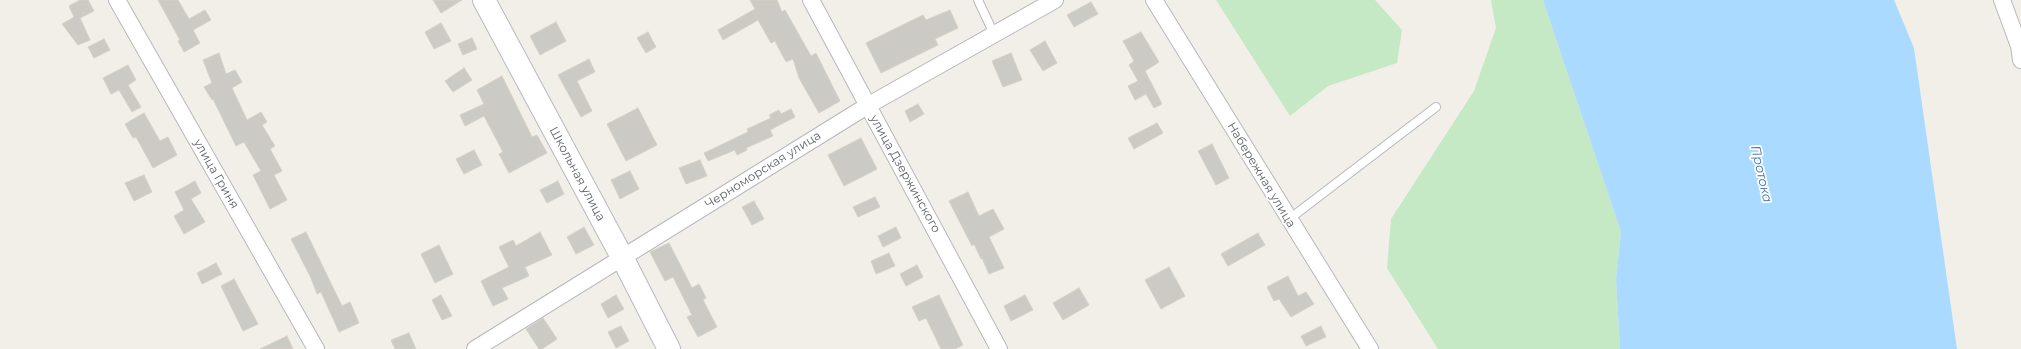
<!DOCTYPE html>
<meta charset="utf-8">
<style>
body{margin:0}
canvas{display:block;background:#f1efe8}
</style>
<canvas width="2021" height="349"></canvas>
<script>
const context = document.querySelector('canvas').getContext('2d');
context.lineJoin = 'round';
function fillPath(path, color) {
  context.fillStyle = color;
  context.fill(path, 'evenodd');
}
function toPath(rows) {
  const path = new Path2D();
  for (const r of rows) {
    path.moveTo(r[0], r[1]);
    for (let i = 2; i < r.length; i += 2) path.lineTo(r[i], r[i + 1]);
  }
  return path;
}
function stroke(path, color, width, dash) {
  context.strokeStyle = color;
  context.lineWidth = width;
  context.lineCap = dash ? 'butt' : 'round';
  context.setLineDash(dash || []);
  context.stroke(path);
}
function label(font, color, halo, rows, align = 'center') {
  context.font = font + ' Montserrat,sans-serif';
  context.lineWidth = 3.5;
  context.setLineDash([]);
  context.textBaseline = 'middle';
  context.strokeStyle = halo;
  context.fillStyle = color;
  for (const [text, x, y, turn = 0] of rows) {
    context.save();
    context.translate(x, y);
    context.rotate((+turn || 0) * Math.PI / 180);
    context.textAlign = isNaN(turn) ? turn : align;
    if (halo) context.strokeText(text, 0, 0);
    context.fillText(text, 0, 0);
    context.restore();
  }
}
fillPath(toPath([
 [1216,0,1375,0,1402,30,1397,63,1328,86,1290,116],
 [1491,0,1543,0,1621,232,1616,279,1620,349,1438,349,1387,268,1391,219,1474,91,1496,28]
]), '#c5e8c5');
fillPath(toPath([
 [1543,0,1894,0,1914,48,1957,349,1620,349,1616,279,1621,232]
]), '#aadaff');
const building = toPath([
 [80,0,88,0,94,11,80,18,90,40,78,45,62,24,74,17,69,6,80,0],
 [158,0,178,0,189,19,205,10,211,20,193,30,200,43,184,52,178,41,180,40,158,0],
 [433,0,462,0,441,13,433,0],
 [750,0,777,0,782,12,785,10,811,56,816,53,840,101,819,113,799,78,793,59,786,62,775,41,771,43,758,20,723,40,718,30,755,9,750,0],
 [1091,2,1098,14,1074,27,1067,15,1091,2],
 [950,10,958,28,935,39,938,45,881,73,866,43,923,15,926,20,950,10],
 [556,22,566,41,540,55,530,36,556,22],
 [441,23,451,41,434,49,425,32,441,23],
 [648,32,656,47,646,53,637,38,648,32],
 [1141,32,1159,62,1145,71,1162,104,1154,108,1146,94,1135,100,1128,86,1138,81,1129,65,1134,61,1123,41,1141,32],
 [472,38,477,49,463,55,458,44,472,38],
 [104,39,110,50,94,58,88,47,104,39],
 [1045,41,1057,63,1043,71,1030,50,1045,41],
 [219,53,226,74,235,70,242,82,232,88,247,120,261,112,267,122,262,125,275,146,270,149,282,171,274,175,287,200,270,209,253,175,261,171,244,142,236,146,213,99,212,100,204,87,212,83,203,60,219,53],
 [1011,53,1022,80,1003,87,992,61,1011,53],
 [589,59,595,72,577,81,592,111,581,117,558,75,589,59],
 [128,65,136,80,128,85,141,107,132,112,119,90,111,94,103,78,128,65],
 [464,68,472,80,453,92,445,81,464,68],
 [502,76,532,137,537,135,547,153,509,173,499,154,503,152,484,116,465,126,460,115,484,104,477,90,502,76],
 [918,104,924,114,910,122,905,111,918,104],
 [638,108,657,145,626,161,607,124,638,108],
 [791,109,795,117,770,130,773,136,746,148,747,150,737,155,735,150,708,161,704,153,748,132,747,129,771,118,769,115,779,110,781,114,791,109],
 [144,113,160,141,168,137,177,155,153,168,136,137,133,138,125,124,144,113],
 [1157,123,1163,133,1134,149,1128,138,1157,123],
 [861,138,877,169,844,186,828,155,861,138],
 [1212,144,1229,178,1216,185,1198,151,1212,144],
 [474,150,482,165,464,174,456,159,474,150],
 [700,160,707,176,686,184,679,168,700,160],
 [630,171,639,189,620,199,611,180,630,171],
 [144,175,152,192,134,201,125,183,144,175],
 [195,181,201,193,191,199,205,222,184,234,174,216,184,210,175,192,195,181],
 [558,181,564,194,547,203,540,190,558,181],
 [968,192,979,216,993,209,1004,229,989,237,1004,268,989,274,982,258,981,259,974,244,972,246,949,201,968,192],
 [875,197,880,207,858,217,853,207,875,197],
 [754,201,764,219,752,225,742,207,754,201],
 [584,227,594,245,576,254,567,237,584,227],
 [896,227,901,238,883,247,878,236,896,227],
 [306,232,342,306,350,302,359,323,339,332,321,292,317,294,311,278,291,239,306,232],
 [540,232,552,255,525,267,529,276,502,288,508,299,493,306,481,281,509,267,499,247,513,240,516,246,540,232],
 [1258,233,1265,245,1228,266,1221,254,1258,233],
 [669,243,692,288,699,284,706,298,703,300,717,327,698,337,687,317,692,315,673,277,665,281,650,252,669,243],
 [439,245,453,274,435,283,421,254,439,245],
 [889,253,895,266,876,274,871,261,889,253],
 [216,263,222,274,202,284,197,273,216,263],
 [917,265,923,277,906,286,900,274,917,265],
 [1169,267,1185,296,1161,309,1145,280,1169,267],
 [1288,276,1298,296,1306,292,1314,304,1291,317,1279,299,1274,301,1267,287,1288,276],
 [234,279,258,324,243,331,221,286,234,279],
 [1079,288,1089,305,1063,320,1053,303,1079,288],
 [441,295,452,316,442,320,432,300,441,295],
 [616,295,624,309,608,318,601,304,616,295],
 [939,295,963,345,955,349,941,349,926,318,919,321,912,307,939,295],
 [1025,295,1033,310,1011,321,1004,306,1025,295],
 [543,318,557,339,542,349,539,349,526,329,543,318],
 [621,326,629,341,616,348,608,332,621,326],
 [1321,326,1326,337,1306,346,1301,336,1321,326],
 [409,333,416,349,395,349,391,340,409,333],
 [287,336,293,349,260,349,287,336]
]);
fillPath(building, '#cccac5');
stroke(building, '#d6d1c6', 1);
const lane = toPath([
 [978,0,994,34],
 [1288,220,1436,107]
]);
const street = toPath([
 [117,0,316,349],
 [811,0,999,349],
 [1154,0,1370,349],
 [2002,0,2019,46,2021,60],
 [475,349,867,106,1055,0]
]);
const secondary = toPath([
 [484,0,622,257,669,349]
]);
stroke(lane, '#b5b8bc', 10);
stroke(street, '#b5b8bc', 18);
stroke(secondary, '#b6babf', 24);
stroke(lane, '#fff', 8);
stroke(street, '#fff', 16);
stroke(secondary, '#fff', 22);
label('12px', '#5f6368', '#fff', [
 ["Черноморская улица",763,170,-32],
 ["улица Гриня",216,174,60],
 ["Школьная улица",577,174,62],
 ["улица Дзержинского",905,174,61],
 ["Набережная улица",1261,175,59]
]);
label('italic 13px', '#4174aa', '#fff', [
 ["Протока",1761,174,77]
]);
</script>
